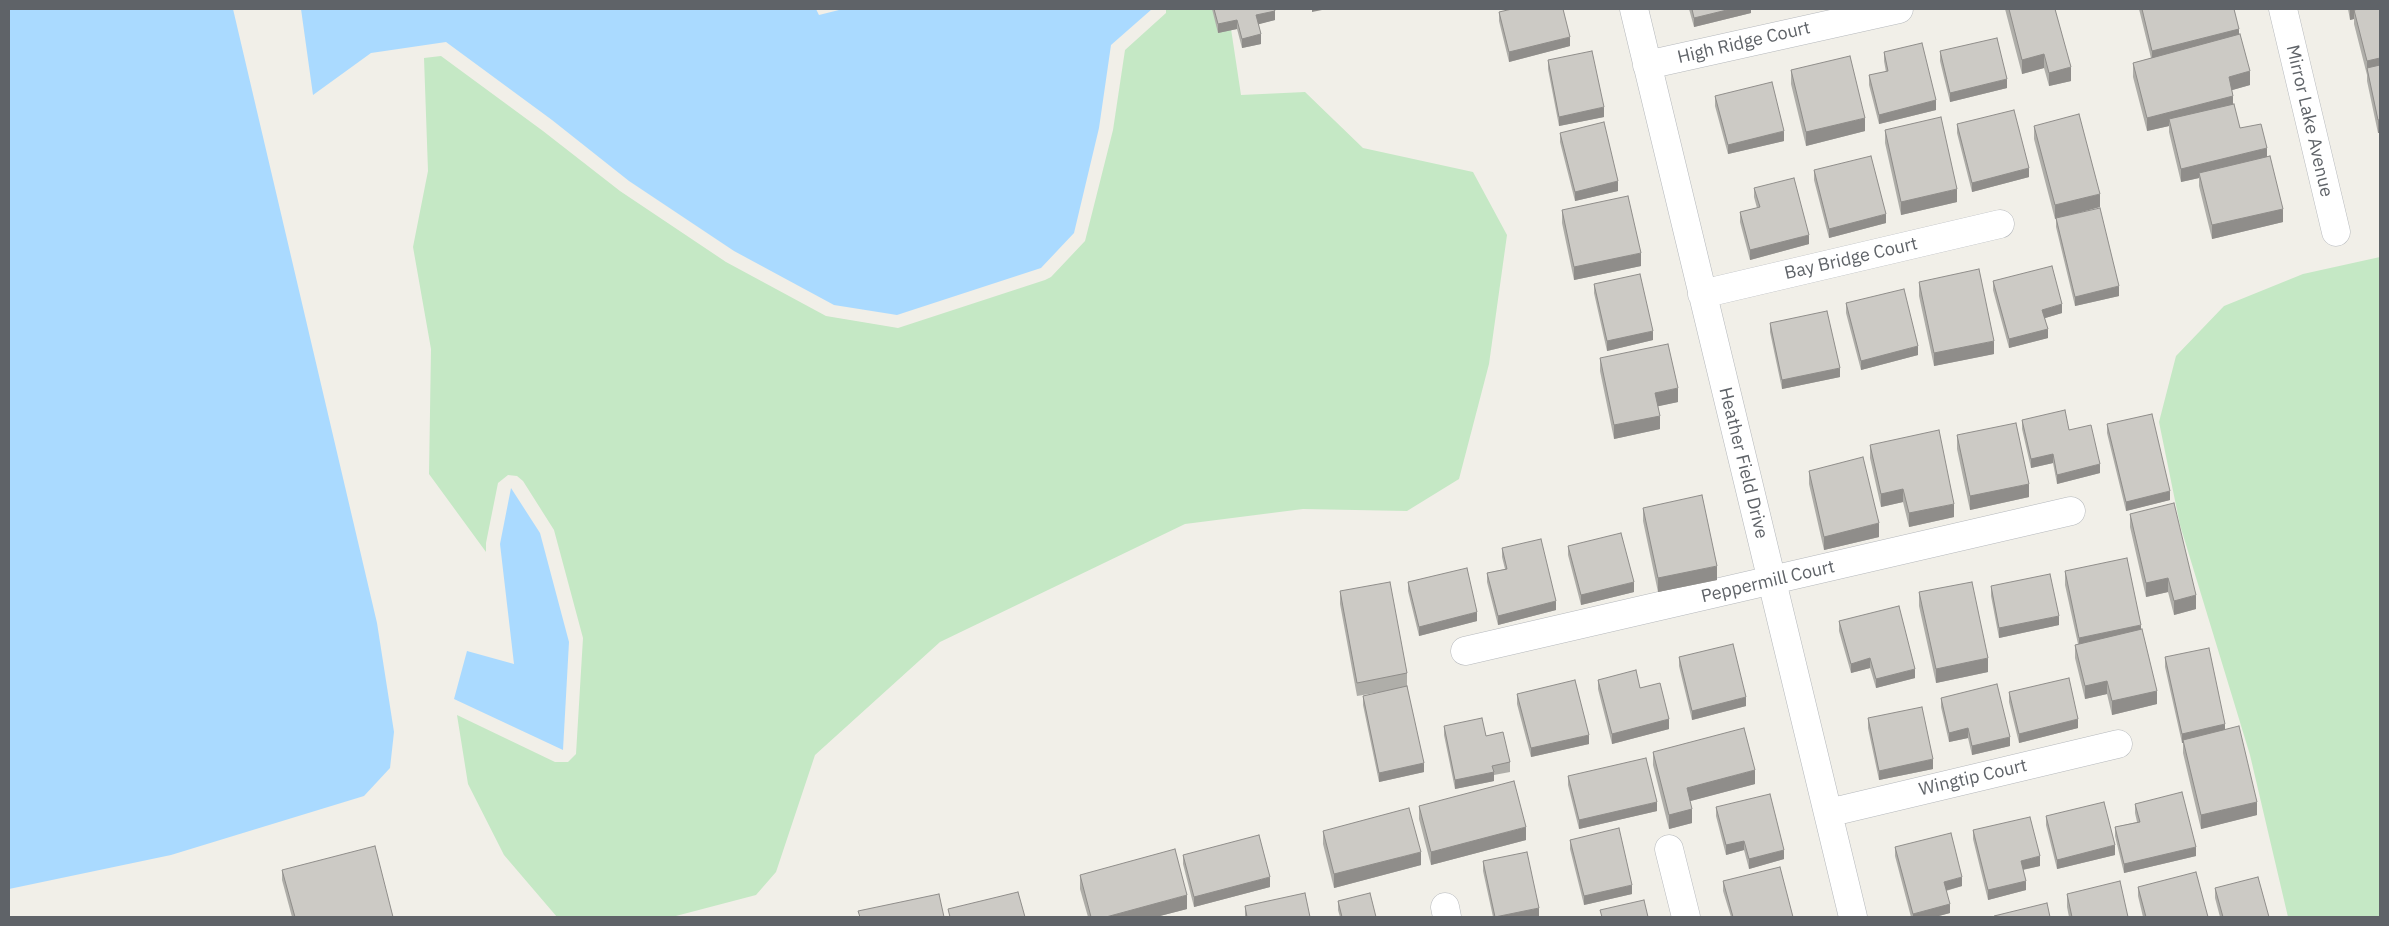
<!DOCTYPE html>
<style>
body{margin:0}
#map{position:relative;width:2389px;height:926px;overflow:hidden;background:#f1efe8;font-family:"IBM Plex Sans",sans-serif}
canvas{display:block}
.frame{position:absolute;inset:0;border:10px solid #5f6368;pointer-events:none}
</style>
<div id="map">
<canvas width="2389" height="926"></canvas>
<div class="frame"></div>
</div>
<script>
const context = document.querySelector('canvas').getContext('2d');
context.lineJoin = 'round';
function fillPath(path, color) {
  context.fillStyle = color;
  context.fill(path, 'evenodd');
}
function toPath(rows) {
  const path = new Path2D();
  for (const r of rows) {
    path.moveTo(r[0], r[1]);
    for (let i = 2; i < r.length; i += 2) path.lineTo(r[i], r[i + 1]);
  }
  return path;
}
function stroke(path, color, width, dash) {
  context.strokeStyle = color;
  context.lineWidth = width;
  context.lineCap = dash ? 'butt' : 'round';
  context.setLineDash(dash || []);
  context.stroke(path);
}
function label(font, color, halo, rows, align = 'center') {
  context.font = font + ' "IBM Plex Sans",sans-serif';
  context.lineWidth = 5;
  context.setLineDash([]);
  context.textBaseline = 'middle';
  context.strokeStyle = halo;
  context.fillStyle = color;
  for (const [text, x, y, turn = 0] of rows) {
    context.save();
    context.translate(x, y);
    context.rotate((+turn || 0) * Math.PI / 180);
    context.textAlign = isNaN(turn) ? turn : align;
    if (halo) context.strokeText(text, 0, 0);
    context.fillText(text, 0, 0);
    context.restore();
  }
}
fillPath(toPath([
 [1166,9,1228,9,1241,95,1305,92,1363,148,1473,172,1507,235,1489,364,1459,479,1407,511,1303,509,1185,524,940,642,815,755,776,872,756,895,672,917,557,917,504,855,468,784,457,715,555,762,568,762,576,754,583,638,554,530,523,481,517,476,508,475,498,483,486,543,486,552,429,474,431,349,413,247,428,171,424,58,441,56,543,131,620,191,726,262,826,316,898,328,1045,280,1051,277,1085,241,1113,130,1125,50,1166,13],
 [2380,257,2380,917,2288,917,2250,755,2180,525,2159,422,2176,356,2224,306,2303,274]
]), '#c5e8c5');
fillPath(toPath([
 [9,9,233,9,377,623,394,732,390,768,364,796,171,855,9,889],
 [301,9,816,9,819,15,843,9,1152,9,1111,45,1099,128,1074,233,1041,268,897,315,834,305,734,251,629,181,552,120,446,42,371,53,313,95],
 [511,488,540,533,569,642,563,750,454,699,467,651,514,664,500,544]
]), '#aadaff');
const street = toPath([
 [1634,9,1853,917],
 [2283,9,2336,232],
 [1647,65,1899,9],
 [1702,294,2000,224],
 [1465,651,2071,511],
 [1828,813,2118,744],
 [1669,849,1686,917],
 [1445,907,1447,917]
]);
stroke(street, '#b5b8bc', 29);
stroke(street, '#fff', 28);
fillPath(toPath([
 [1212,9,1274,9,1275,20,1258,24,1261,44,1242,48,1237,29,1218,33],
 [1689,9,1751,9,1751,13,1694,27],
 [2005,9,2055,9,2071,81,2049,86,2044,68,2022,74],
 [2139,9,2234,9,2250,85,2232,90,2233,104,2240,128,2267,157,2283,222,2212,239,2199,186,2199,178,2181,182,2169,132,2169,126,2147,131,2133,77,2133,63,2151,58],
 [2348,9,2380,9,2378,133,2367,81,2367,74,2367,75,2354,24,2354,19,2350,20],
 [1499,12,1570,46,1509,62,1499,21],
 [1940,51,2007,88,1950,102,1940,61],
 [1884,52,1936,110,1879,124,1869,85,1869,75,1886,72,1884,61],
 [1548,60,1604,117,1559,126,1548,69],
 [1791,70,1865,131,1806,146,1791,84],
 [1715,96,1784,141,1728,154,1715,106],
 [1957,124,2029,177,1972,192,1957,133],
 [2034,126,2100,207,2062,217,2119,296,2075,306,2056,227,2056,218,2055,219,2034,139],
 [1885,130,1957,202,1901,215,1885,143],
 [1560,133,1618,191,1575,201,1560,142],
 [1814,170,1886,223,1829,238,1814,180],
 [1754,188,1809,244,1750,260,1740,222,1740,212,1757,208,1754,197],
 [1562,210,1641,266,1574,280,1562,223],
 [1993,281,2062,313,2045,318,2048,338,2009,348,1993,290],
 [1919,282,1994,354,1934,366,1919,296],
 [1594,284,1653,340,1607,351,1594,293],
 [1846,303,1918,355,1861,370,1846,313],
 [1770,323,1840,377,1782,389,1770,332],
 [1600,358,1678,402,1658,406,1660,429,1614,439,1600,371],
 [2022,420,2069,430,2100,473,2057,484,2053,463,2031,468,2022,429],
 [2107,424,2170,500,2126,511,2107,433],
 [1957,435,2029,497,1970,510,1957,449],
 [1870,445,1954,517,1909,527,1903,502,1881,507,1870,458],
 [1809,471,1879,537,1824,550,1809,484],
 [1643,508,1717,580,1658,592,1643,521],
 [2130,514,2196,609,2174,615,2168,592,2146,597,2130,527],
 [1568,546,1634,592,1581,605,1568,555],
 [1502,548,1556,610,1498,625,1487,582,1487,573,1505,569,1502,557],
 [2065,571,2141,629,2157,704,2112,715,2107,694,2085,699,2075,658,2075,645,2078,644,2065,585],
 [1408,582,1477,621,1419,636,1408,591],
 [1991,586,2059,625,1999,638,1991,596],
 [1340,591,1407,673,1407,686,1424,772,1379,782,1363,705,1363,696,1381,692,1357,696,1340,604],
 [1919,592,1988,672,1936,683,1919,606],
 [1839,621,1915,678,1876,688,1870,668,1851,673,1839,631],
 [1679,657,1746,706,1692,720,1679,666],
 [2165,657,2225,730,2257,815,2201,829,2183,753,2183,743,2182,743,2165,667],
 [1598,680,1640,688,1669,729,1612,744,1598,689],
 [2009,692,2078,728,2019,743,2009,702],
 [1517,694,1589,744,1531,757,1517,704],
 [1941,698,2010,746,1972,755,1968,738,1949,742,1941,707],
 [1868,718,1933,769,1879,780,1868,728],
 [1444,726,1486,736,1510,762,1510,772,1494,775,1494,781,1455,789,1444,735],
 [1653,752,1755,784,1690,801,1692,823,1669,829,1653,765],
 [1568,776,1657,811,1579,829,1568,785],
 [2135,804,2196,856,2124,873,2115,836,2115,827,2137,822,2135,813],
 [1419,806,1526,840,1431,865,1419,819],
 [1716,807,1784,859,1749,869,1744,850,1726,855,1716,816],
 [2046,816,2115,855,2057,869,2046,825],
 [1973,830,2040,866,2023,870,2026,890,1988,900,1973,839],
 [1323,831,1421,865,1334,888,1323,844],
 [1570,840,1632,894,1584,905,1570,849],
 [1895,847,1962,886,1946,891,1950,913,1935,917,1911,917,1895,856],
 [1183,855,1270,887,1194,907,1183,864],
 [1483,861,1539,917,1493,917,1483,871],
 [282,870,393,917,292,917,282,880],
 [1080,875,1187,909,1156,917,1088,917,1080,889],
 [1723,881,1793,917,1731,917,1723,891],
 [2138,887,2208,917,2143,917,2138,896],
 [2215,888,2269,917,2220,917,2215,898],
 [2067,894,2128,917,2069,917,2067,907],
 [1338,901,1376,917,1340,917,1338,910],
 [1245,906,1310,917,1245,917]
]), '#afaea9');
fillPath(toPath([
 [1312,9,1327,9,1312,12],
 [1731,9,1751,9,1751,13,1694,27,1694,18],
 [2350,9,2380,9,2354,10,2354,19,2350,20],
 [1275,11,1275,20,1256,25,1256,15],
 [1237,20,1237,29,1218,33,1218,24],
 [2239,29,2239,43,2152,64,2152,51],
 [1261,34,1261,44,1242,48,1242,39],
 [1570,37,1570,46,1509,62,1509,52],
 [2044,54,2044,68,2022,74,2022,60],
 [2380,58,2380,71,2367,68,2367,75,2367,61],
 [2071,67,2071,81,2049,86,2049,73],
 [2250,71,2250,85,2229,91,2229,77],
 [2007,79,2007,88,1950,102,1950,93],
 [2233,96,2233,109,2169,119,2169,126,2147,131,2147,118],
 [1936,100,1936,110,1879,124,1879,115],
 [1604,107,1604,117,1559,126,1559,117],
 [1865,118,1865,131,1806,146,1806,132],
 [2380,119,2380,133,2378,133,2378,120],
 [1784,131,1784,141,1728,154,1728,145],
 [2267,148,2267,162,2199,173,2199,178,2181,182,2181,169],
 [2029,168,2029,177,1972,192,1972,183],
 [1618,181,1618,191,1575,201,1575,192],
 [1957,189,1957,202,1901,215,1901,202],
 [2100,194,2100,207,2055,219,2055,205],
 [2283,209,2283,222,2212,239,2212,225],
 [1886,214,1886,223,1829,238,1829,229],
 [1809,235,1809,244,1750,260,1750,250],
 [1641,253,1641,266,1574,280,1574,267],
 [2119,286,2119,296,2075,306,2075,297],
 [2062,304,2062,313,2042,319,2042,310],
 [2048,329,2048,338,2009,348,2009,339],
 [1653,331,1653,340,1607,351,1607,341],
 [1994,341,1994,354,1934,366,1934,353],
 [1918,346,1918,355,1861,370,1861,361],
 [1840,368,1840,377,1782,389,1782,380],
 [1678,388,1678,402,1655,407,1655,393],
 [1660,416,1660,429,1614,439,1614,425],
 [2053,454,2053,463,2031,468,2031,459],
 [2100,464,2100,473,2057,484,2057,475],
 [2029,484,2029,497,1970,510,1970,496],
 [1903,489,1903,502,1881,507,1881,494],
 [2170,491,2170,500,2126,511,2126,502],
 [1954,504,1954,517,1909,527,1909,513],
 [1879,523,1879,537,1824,550,1824,537],
 [1717,566,1717,580,1658,592,1658,578],
 [2168,578,2168,592,2146,597,2146,583],
 [1634,582,1634,592,1581,605,1581,595],
 [2196,595,2196,609,2174,615,2174,601],
 [1556,601,1556,610,1498,625,1498,616],
 [1477,612,1477,621,1419,636,1419,627],
 [2059,616,2059,625,1999,638,1999,628],
 [2141,625,2141,638,2079,651,2079,638],
 [1870,658,1870,668,1851,673,1851,664],
 [1988,658,1988,672,1936,683,1936,669],
 [1915,669,1915,678,1876,688,1876,679],
 [2107,681,2107,694,2085,699,2085,686],
 [2157,691,2157,704,2112,715,2112,701],
 [1746,697,1746,706,1692,720,1692,711],
 [1669,719,1669,729,1612,744,1612,734],
 [2078,719,2078,728,2019,743,2019,734],
 [2225,724,2225,734,2183,740,2183,743,2182,743,2182,734],
 [1968,728,1968,738,1949,742,1949,733],
 [1589,735,1589,744,1531,757,1531,748],
 [2010,737,2010,746,1972,755,1972,746],
 [1933,759,1933,769,1879,780,1879,771],
 [1424,763,1424,772,1379,782,1379,773],
 [1755,770,1755,784,1687,802,1687,788],
 [1494,772,1494,781,1455,789,1455,780],
 [1657,802,1657,811,1579,829,1579,820],
 [2257,802,2257,815,2201,829,2201,815],
 [1692,809,1692,823,1669,829,1669,815],
 [1526,827,1526,840,1431,865,1431,852],
 [1744,841,1744,850,1726,855,1726,845],
 [2115,845,2115,855,2057,869,2057,860],
 [2196,847,2196,856,2124,873,2124,864],
 [1784,850,1784,859,1749,869,1749,859],
 [1421,852,1421,865,1334,888,1334,874],
 [2040,856,2040,866,2021,870,2021,861],
 [1270,877,1270,887,1194,907,1194,897],
 [1962,877,1962,886,1944,891,1944,882],
 [2026,881,2026,890,1988,900,1988,890],
 [1632,885,1632,894,1584,905,1584,896],
 [1187,895,1187,909,1156,917,1106,917],
 [1950,904,1950,913,1935,917,1913,917,1913,914],
 [1539,908,1539,917,1495,917]
]), '#8f8d8a');
const building = toPath([
 [1214,9,1274,9,1275,11,1256,15,1261,34,1242,39,1237,20,1218,24,1214,9],
 [1512,9,1563,9,1570,37,1509,52,1499,12,1512,9],
 [1692,9,1731,9,1694,18,1692,9],
 [2009,9,2055,9,2071,67,2049,73,2044,54,2022,60,2009,9],
 [2142,9,2234,9,2239,29,2152,51,2142,9],
 [2359,9,2380,9,2380,58,2367,61,2354,10,2359,9],
 [2240,34,2250,71,2229,77,2233,96,2147,118,2133,63,2240,34],
 [1997,38,2007,79,1950,93,1940,51,1997,38],
 [1922,43,1936,100,1879,115,1869,75,1888,71,1884,52,1922,43],
 [1592,51,1604,107,1559,117,1548,60,1592,51],
 [1850,56,1865,118,1806,132,1791,70,1850,56],
 [2380,65,2380,119,2378,120,2367,68,2380,65],
 [1772,82,1784,131,1728,145,1715,96,1772,82],
 [2234,104,2240,128,2261,124,2267,148,2181,169,2169,119,2234,104],
 [2014,110,2029,168,1972,183,1957,124,2014,110],
 [2079,114,2100,194,2055,205,2034,126,2079,114],
 [1941,117,1957,189,1901,202,1885,130,1941,117],
 [1604,122,1618,181,1575,192,1560,133,1604,122],
 [1871,156,1886,214,1829,229,1814,170,1871,156],
 [2270,156,2283,209,2212,225,2199,173,2270,156],
 [1794,178,1809,235,1750,250,1740,212,1760,207,1754,188,1794,178],
 [1628,196,1641,253,1574,267,1562,210,1628,196],
 [2100,208,2119,286,2075,297,2056,218,2100,208],
 [2052,266,2062,304,2042,310,2048,329,2009,339,1993,281,2052,266],
 [1979,269,1994,341,1934,353,1919,282,1979,269],
 [1640,274,1653,331,1607,341,1594,284,1640,274],
 [1904,289,1918,346,1861,361,1846,303,1904,289],
 [1827,311,1840,368,1782,380,1770,323,1827,311],
 [1668,344,1678,388,1655,393,1660,416,1614,425,1600,358,1668,344],
 [2065,410,2069,430,2091,425,2100,464,2057,475,2053,454,2031,459,2022,420,2065,410],
 [2152,414,2170,491,2126,502,2107,424,2152,414],
 [2016,423,2029,484,1970,496,1957,435,2016,423],
 [1939,430,1954,504,1909,513,1903,489,1881,494,1870,445,1939,430],
 [1863,457,1879,523,1824,537,1809,471,1863,457],
 [1702,495,1717,566,1658,578,1643,508,1702,495],
 [2174,503,2196,595,2174,601,2168,578,2146,583,2130,514,2174,503],
 [1621,533,1634,582,1581,595,1568,546,1621,533],
 [1541,539,1556,601,1498,616,1487,573,1507,569,1502,548,1541,539],
 [2127,558,2141,625,2079,638,2065,571,2127,558],
 [1467,568,1477,612,1419,627,1408,582,1467,568],
 [2050,574,2059,616,1999,628,1991,586,2050,574],
 [1390,582,1407,673,1357,683,1340,591,1390,582],
 [1972,582,1988,658,1936,669,1919,592,1972,582],
 [1899,606,1915,669,1876,679,1870,658,1851,664,1839,621,1899,606],
 [2142,629,2157,691,2112,701,2107,681,2085,686,2075,645,2142,629],
 [1733,644,1746,697,1692,711,1679,657,1733,644],
 [2209,648,2225,724,2182,734,2165,657,2209,648],
 [1636,670,1640,688,1660,683,1669,719,1612,734,1598,680,1636,670],
 [2069,678,2078,719,2019,734,2009,692,2069,678],
 [1575,680,1589,735,1531,748,1517,694,1575,680],
 [1997,684,2010,737,1972,746,1968,728,1949,733,1941,698,1997,684],
 [1407,686,1424,763,1379,773,1363,696,1407,686],
 [1922,707,1933,759,1879,771,1868,718,1922,707],
 [1482,718,1486,736,1503,732,1510,762,1492,766,1494,772,1455,780,1444,726,1482,718],
 [2239,726,2257,802,2201,815,2183,740,2239,726],
 [1744,728,1755,770,1687,788,1692,809,1669,815,1653,752,1744,728],
 [1646,758,1657,802,1579,820,1568,776,1646,758],
 [1514,781,1526,827,1431,852,1419,806,1514,781],
 [2182,792,2196,847,2124,864,2115,827,2140,822,2135,804,2182,792],
 [1770,794,1784,850,1749,859,1744,841,1726,845,1716,807,1770,794],
 [2104,802,2115,845,2057,860,2046,816,2104,802],
 [1409,808,1421,852,1334,874,1323,831,1409,808],
 [2030,817,2040,856,2021,861,2026,881,1988,890,1973,830,2030,817],
 [1619,828,1632,885,1584,896,1570,840,1619,828],
 [1951,833,1962,877,1944,882,1950,904,1913,914,1895,847,1951,833],
 [1259,835,1270,877,1194,897,1183,855,1259,835],
 [375,846,393,917,295,917,282,870,375,846],
 [1175,849,1187,895,1106,917,1091,917,1080,875,1175,849],
 [1527,852,1539,908,1495,917,1483,861,1527,852],
 [1780,867,1793,917,1733,917,1723,881,1780,867],
 [2196,872,2208,917,2146,917,2138,887,2196,872],
 [2258,877,2269,917,2223,917,2215,888,2258,877],
 [2120,881,2128,917,2072,917,2067,894,2120,881],
 [1018,892,1025,917,950,917,948,909,1018,892],
 [1305,893,1310,917,1247,917,1245,906,1305,893],
 [1370,893,1376,917,1342,917,1338,901,1370,893],
 [939,894,944,917,860,917,858,911,939,894],
 [1644,900,1648,917,1602,917,1600,910,1644,900],
 [2047,903,2050,917,1994,917,1994,916,2047,903]
]);
fillPath(building, '#cccac5');
stroke(building, '#8f8d8a', 1);
label('18px', '#5f6368', '#fff', [
 ["High Ridge Court",1744,43,-13],
 ["Mirror Lake Avenue",2309,121,77],
 ["Bay Bridge Court",1851,259,-13],
 ["Heather Field Drive",1743,463,76],
 ["Peppermill Court",1768,582,-13],
 ["Wingtip Court",1973,778,-13]
]);
</script>
